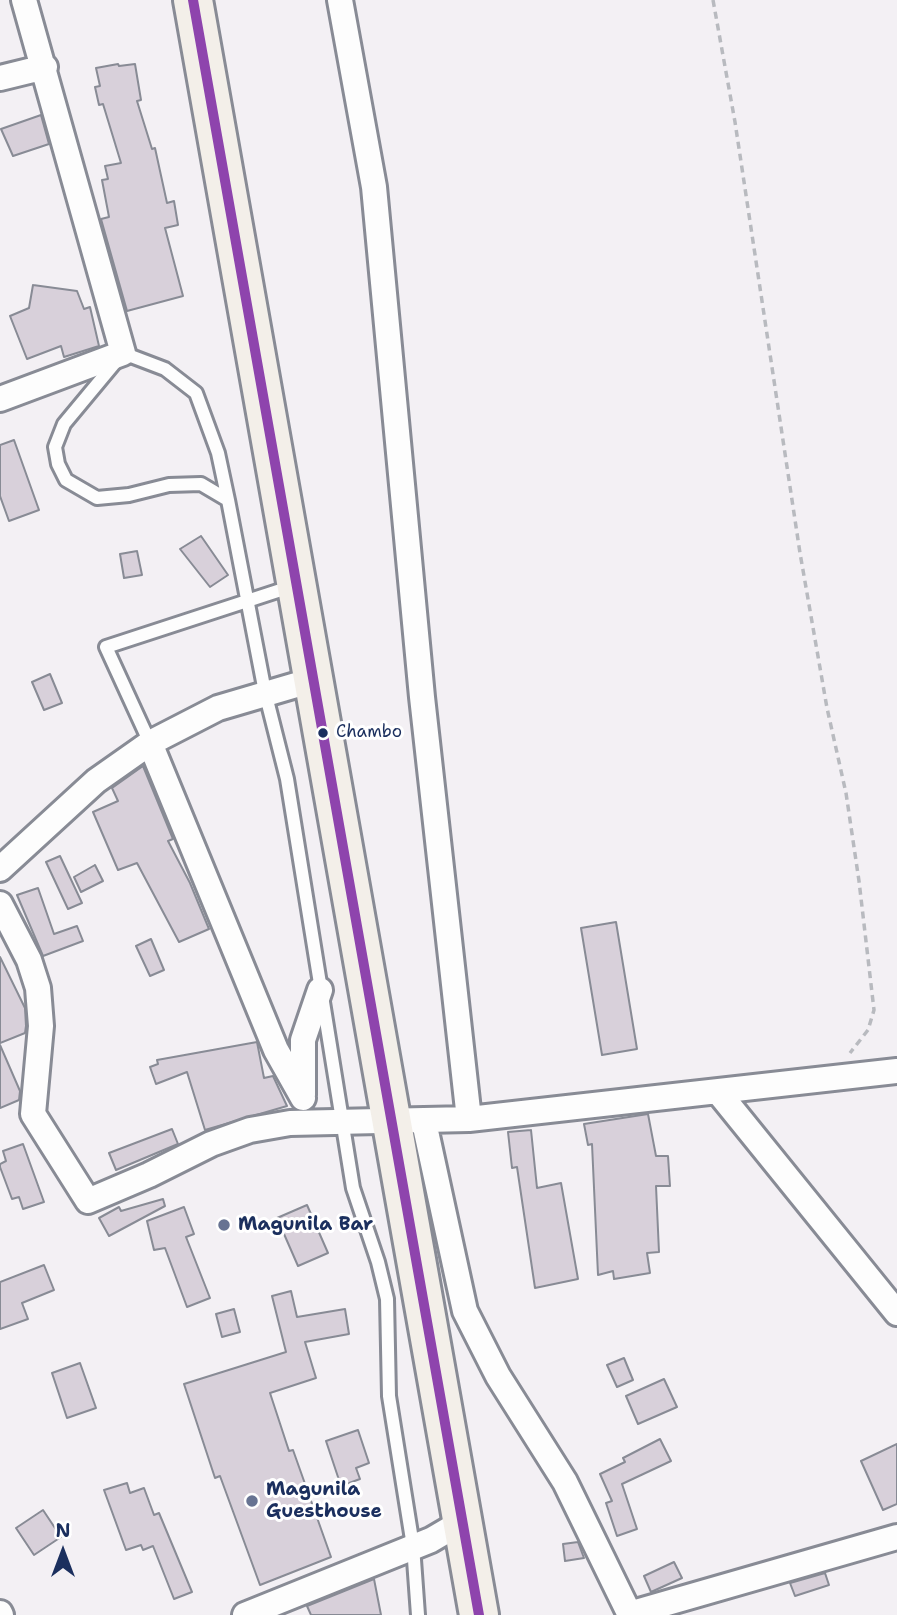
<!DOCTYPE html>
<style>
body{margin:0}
#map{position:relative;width:897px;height:1615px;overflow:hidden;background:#f3f0f4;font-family:"Shantell Sans",sans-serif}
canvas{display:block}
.north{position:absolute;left:28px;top:1517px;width:70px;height:70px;-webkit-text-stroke:5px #fff;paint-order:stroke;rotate:0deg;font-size:19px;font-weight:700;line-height:28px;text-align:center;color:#1b2f5e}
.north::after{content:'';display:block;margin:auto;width:24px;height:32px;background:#1b2f5e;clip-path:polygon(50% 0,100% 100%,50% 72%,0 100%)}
</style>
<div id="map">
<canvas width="897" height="1615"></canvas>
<div class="north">N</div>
</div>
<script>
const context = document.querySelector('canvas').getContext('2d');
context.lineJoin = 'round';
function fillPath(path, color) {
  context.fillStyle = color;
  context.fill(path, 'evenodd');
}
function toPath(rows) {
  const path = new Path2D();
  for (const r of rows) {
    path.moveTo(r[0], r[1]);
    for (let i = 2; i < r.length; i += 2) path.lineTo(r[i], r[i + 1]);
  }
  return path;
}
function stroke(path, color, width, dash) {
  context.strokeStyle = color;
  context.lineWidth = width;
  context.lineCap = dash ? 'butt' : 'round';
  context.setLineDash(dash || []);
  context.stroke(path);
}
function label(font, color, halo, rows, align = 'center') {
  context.font = font + ' "Shantell Sans",sans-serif';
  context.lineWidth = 6;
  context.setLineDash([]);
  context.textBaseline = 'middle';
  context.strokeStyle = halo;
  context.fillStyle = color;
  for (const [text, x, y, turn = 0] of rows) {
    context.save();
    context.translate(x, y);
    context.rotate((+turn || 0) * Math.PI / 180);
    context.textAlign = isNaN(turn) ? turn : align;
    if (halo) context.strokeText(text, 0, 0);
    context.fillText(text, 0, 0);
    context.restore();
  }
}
const building = toPath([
 [118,64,119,66,135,64,141,100,137,101,152,149,155,148,167,203,174,201,178,225,165,228,183,296,127,311,101,219,109,217,102,180,108,179,105,166,121,163,103,104,99,105,95,87,100,86,96,68,118,64],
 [41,115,49,144,13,156,1,129,41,115],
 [33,285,77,291,84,309,90,307,99,346,64,357,61,346,27,359,10,316,29,308,33,285],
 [14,440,39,510,9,521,0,496,0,445,14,440],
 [201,536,228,575,210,587,180,549,201,536],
 [137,551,142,575,124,578,120,554,137,551],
 [50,674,62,703,44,710,32,682,50,674],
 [143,766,173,839,168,841,190,883,209,929,179,942,137,863,118,870,93,812,118,801,112,788,143,766],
 [60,856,82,903,68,909,46,862,60,856],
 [95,865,103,881,81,892,74,877,95,865],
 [38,888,54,934,77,926,83,941,43,956,17,895,38,888],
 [616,922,637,1049,602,1055,581,928,616,922],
 [151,939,164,970,150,976,136,946,151,939],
 [0,957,25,1008,26,1026,25,1033,0,1043,0,957],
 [257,1042,264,1078,273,1076,287,1106,205,1130,187,1072,156,1084,150,1067,158,1064,157,1060,257,1042],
 [0,1045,20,1091,19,1100,0,1108,0,1045],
 [648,1114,656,1156,668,1156,670,1186,656,1186,659,1252,647,1253,650,1273,614,1279,613,1271,598,1275,592,1144,588,1145,584,1124,648,1114],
 [172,1129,178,1144,116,1170,109,1153,172,1129],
 [531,1130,537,1188,561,1183,578,1279,535,1288,517,1167,512,1168,508,1132,531,1130],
 [23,1144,44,1202,23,1209,19,1197,12,1199,0,1167,0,1164,6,1161,3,1151,23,1144],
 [163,1199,165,1206,109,1236,99,1218,119,1207,121,1211,163,1199],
 [307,1205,328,1253,298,1266,277,1218,307,1205],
 [184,1207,194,1234,186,1237,210,1298,187,1307,165,1248,154,1250,147,1221,184,1207],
 [44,1265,54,1290,22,1303,28,1319,0,1329,0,1282,44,1265],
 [291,1291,297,1317,345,1309,349,1334,305,1342,316,1378,270,1393,289,1451,293,1450,331,1557,260,1585,220,1476,215,1478,184,1384,286,1352,272,1296,291,1291],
 [234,1309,240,1332,222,1337,216,1314,234,1309],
 [624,1358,633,1380,617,1387,607,1365,624,1358],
 [80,1363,96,1408,67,1418,52,1373,80,1363],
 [664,1379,677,1407,638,1424,626,1396,664,1379],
 [358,1430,369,1463,356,1468,360,1479,341,1486,326,1441,358,1430],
 [660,1439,671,1461,622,1484,637,1529,617,1536,606,1503,612,1501,600,1474,625,1462,623,1458,660,1439],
 [897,1444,897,1504,883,1510,861,1461,897,1444],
 [127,1483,130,1493,144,1488,154,1515,159,1513,192,1592,174,1599,153,1546,143,1550,141,1545,126,1550,104,1490,127,1483],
 [43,1510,61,1537,34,1555,16,1528,43,1510],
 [578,1542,584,1558,565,1561,563,1544,578,1542],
 [674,1562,682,1578,651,1592,644,1576,674,1562],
 [825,1573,829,1585,795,1596,790,1583,825,1573],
 [374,1579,381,1615,311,1615,307,1606,374,1579]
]);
fillPath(building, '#d8d0da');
stroke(building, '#888b95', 2);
const service = toPath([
 [228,500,218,453,196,393,165,369,123,353,64,424,55,447,58,464,66,480,97,498,129,495,169,485,201,484,228,500,265,692,287,779,353,1188,378,1262,387,1299,389,1396,413,1546,418,1615],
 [150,743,106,647,293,586]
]);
const minor = toPath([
 [340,0,374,187,422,697,469,1119],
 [0,78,45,67],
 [0,399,123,353,24,0],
 [150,743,276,1050,303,1098],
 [0,869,96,781,150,743,218,708,313,680],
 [0,904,29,960,38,988,41,1026,33,1114,88,1201,149,1175,211,1144,250,1130,290,1123,469,1119,897,1071],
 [719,1093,897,1313],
 [303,1095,303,1040,320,990],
 [424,1122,465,1311,498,1376,565,1482,630,1615],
 [0,1613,1,1615],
 [629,1614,897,1537],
 [245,1615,431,1540,460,1523]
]);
const trunk = toPath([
 [193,0,479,1615]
]);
stroke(service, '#888b95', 18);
stroke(minor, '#888b95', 30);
stroke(trunk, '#888b95', 44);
stroke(toPath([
 [713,0,735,122,800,553,827,708,846,793,859,881,874,1010,868,1030,850,1053]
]), '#b8babf', 3.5, [7, 5]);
stroke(service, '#fdfdfd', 12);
stroke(minor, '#fdfdfd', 24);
stroke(trunk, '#f3efe9', 38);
stroke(toPath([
 [193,0,479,1615]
]), '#8e44ad', 10);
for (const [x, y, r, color] of [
 [323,733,6,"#1b2f5e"],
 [224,1225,7,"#677392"],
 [252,1501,7,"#677392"]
]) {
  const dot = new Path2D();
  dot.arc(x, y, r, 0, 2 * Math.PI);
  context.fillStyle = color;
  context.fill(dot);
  stroke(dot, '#fff', 2.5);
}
label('17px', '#1b2f5e', '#fff', [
 ["Chambo",336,733]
], 'left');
label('bold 19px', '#1b2f5e', '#fff', [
 ["Magunila Bar",238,1225],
 ["Magunila",266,1490],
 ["Guesthouse",266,1512]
], 'left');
</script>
